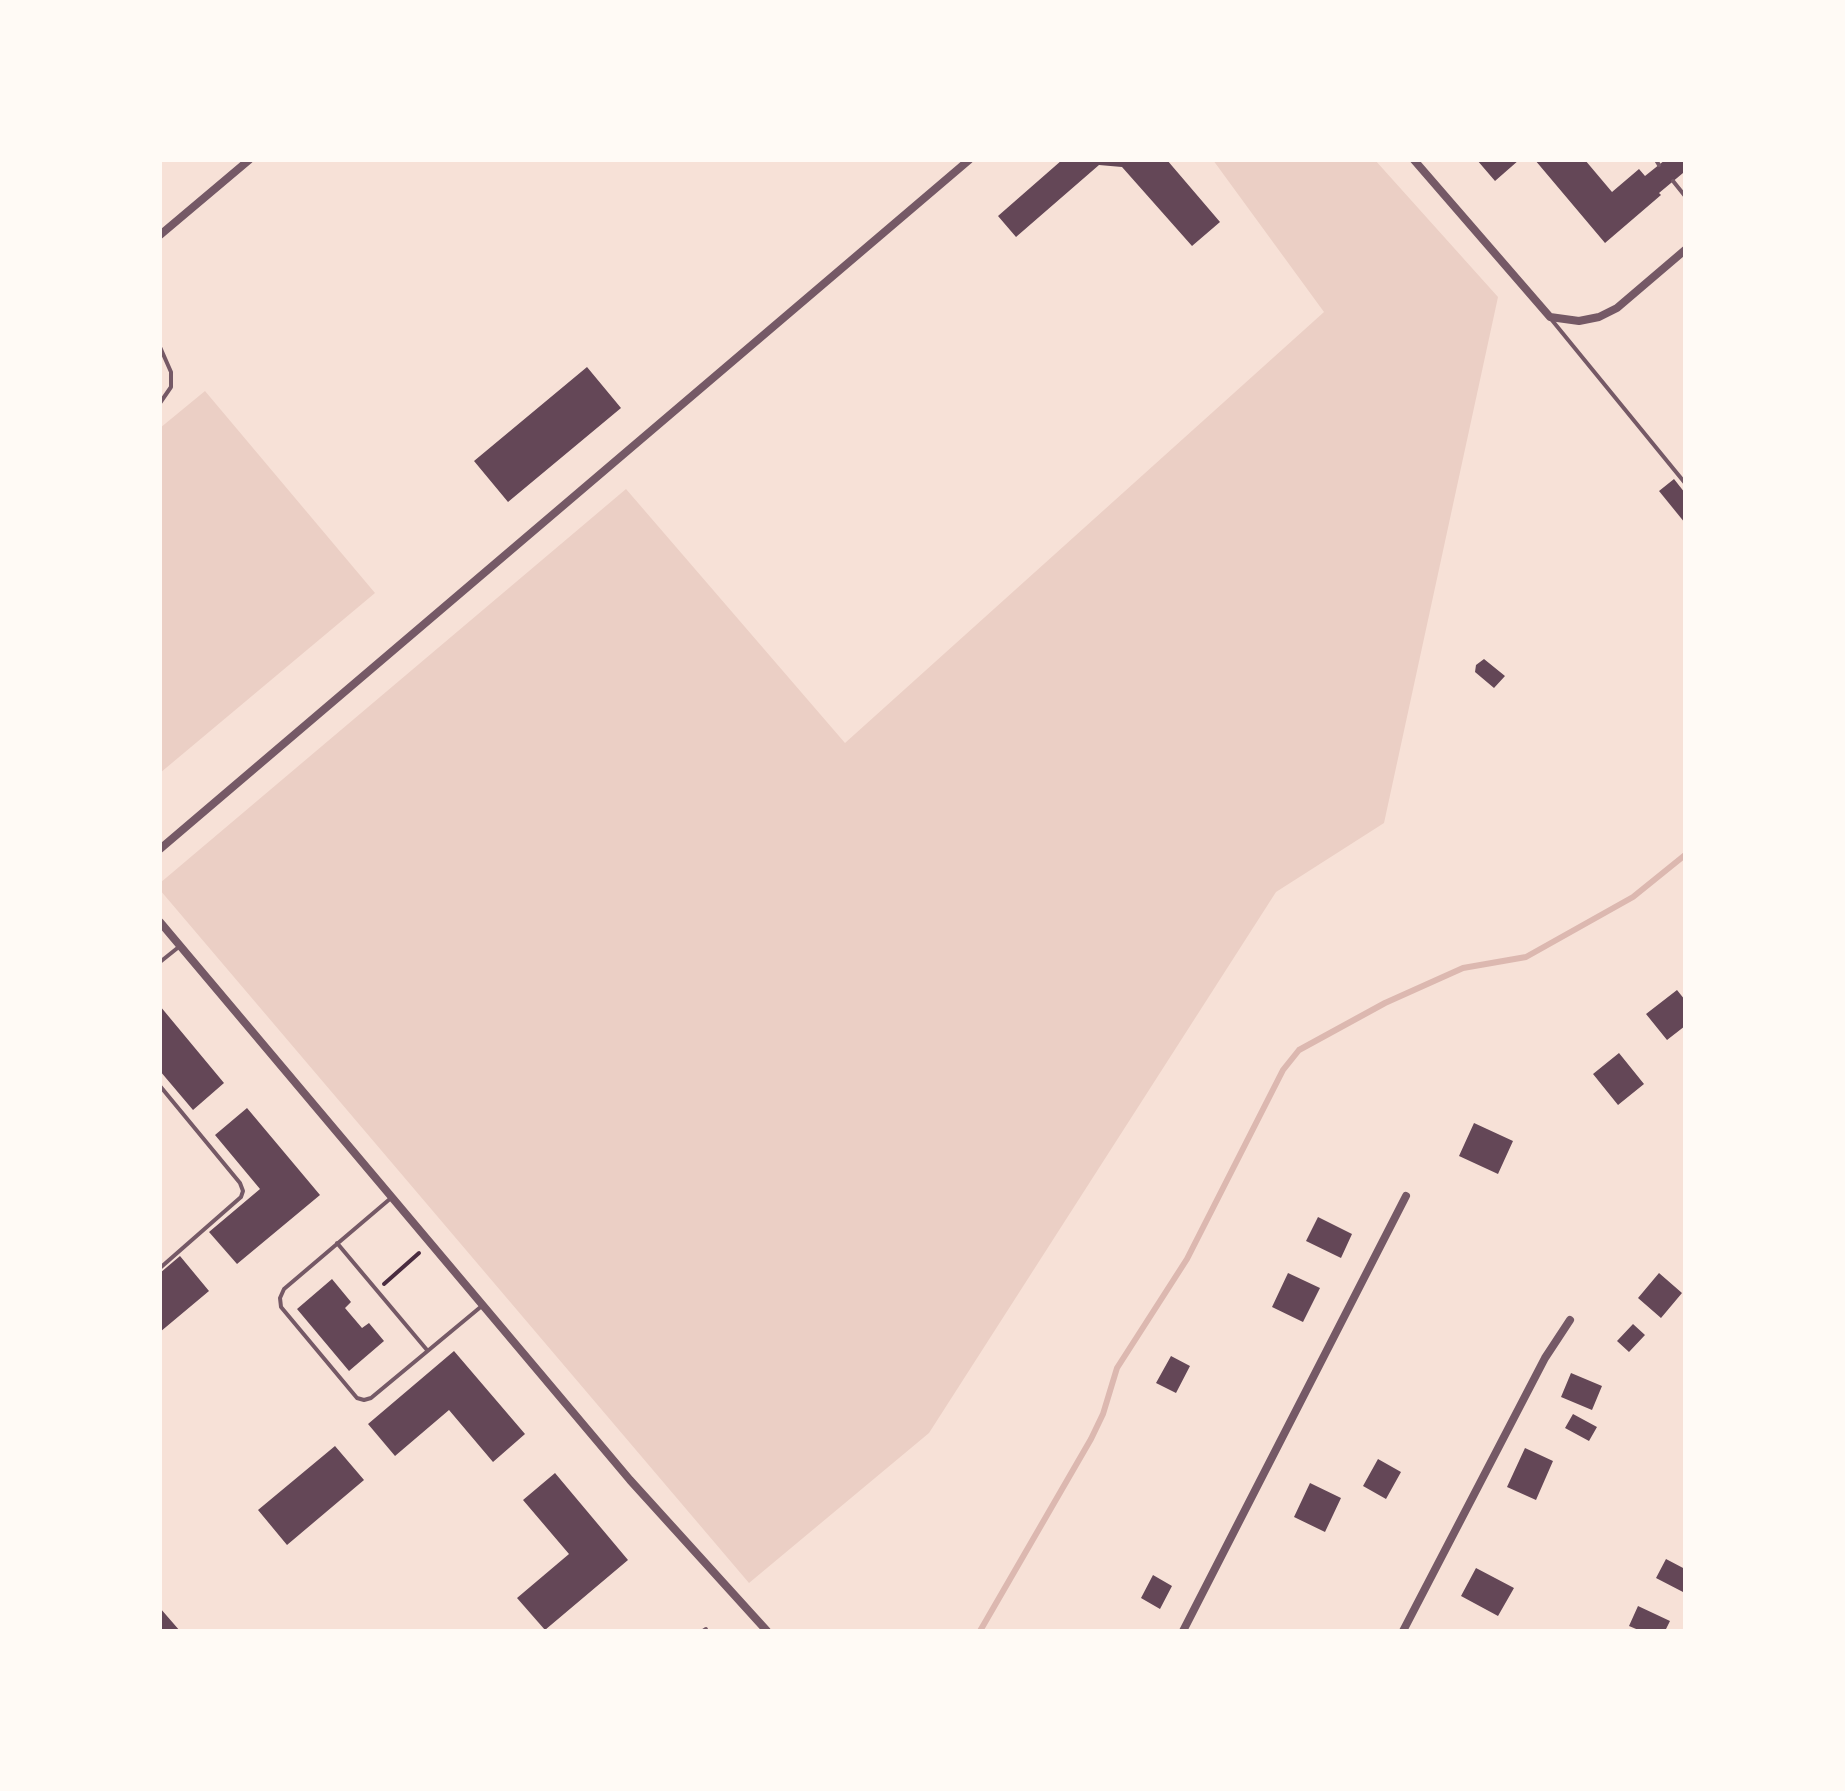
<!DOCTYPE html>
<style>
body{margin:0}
#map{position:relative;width:1845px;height:1791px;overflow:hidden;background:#f7e1d7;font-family:Mulish,sans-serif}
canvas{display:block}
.frame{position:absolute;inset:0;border:162px solid #fffaf5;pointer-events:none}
</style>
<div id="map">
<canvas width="1845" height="1791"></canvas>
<div class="frame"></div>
</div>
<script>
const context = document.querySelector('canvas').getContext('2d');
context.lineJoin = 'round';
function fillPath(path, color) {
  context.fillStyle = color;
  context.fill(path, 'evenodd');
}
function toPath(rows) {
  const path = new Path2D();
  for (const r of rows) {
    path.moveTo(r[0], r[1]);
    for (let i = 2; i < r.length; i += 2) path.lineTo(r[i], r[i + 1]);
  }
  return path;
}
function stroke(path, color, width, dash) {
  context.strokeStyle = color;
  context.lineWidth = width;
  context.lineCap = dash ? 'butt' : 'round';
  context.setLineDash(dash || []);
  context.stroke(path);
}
fillPath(toPath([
 [1213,160,1375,160,1498,297,1384,823,1276,892,929,1433,749,1583,160,890,160,883,626,489,845,743,1324,312],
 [205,391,375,593,160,773,160,428]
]), '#ebcfc5');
stroke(toPath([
 [980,1631,1091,1439,1103,1414,1117,1368,1187,1259,1283,1070,1299,1050,1385,1003,1463,968,1526,957,1633,897,1685,855]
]), '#dcb8b0', 6);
fillPath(toPath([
 [1062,160,1167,160,1220,222,1192,246,1122,167,1099,165,1016,237,998,216],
 [1477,160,1519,160,1495,181],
 [1535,160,1585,160,1612,192,1639,169,1645,176,1665,160,1685,160,1685,176,1683,173,1659,193,1661,195,1605,243],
 [587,367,621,408,508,502,474,461],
 [1674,479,1685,493,1685,523,1659,491],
 [1484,659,1505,676,1494,688,1475,672,1476,665],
 [1677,990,1685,1000,1685,1026,1667,1040,1646,1014],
 [160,1006,224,1083,193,1110,160,1071],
 [1619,1053,1644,1084,1618,1105,1593,1074],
 [247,1108,320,1195,237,1264,209,1232,260,1189,215,1135],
 [1474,1123,1513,1141,1498,1174,1459,1156],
 [1318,1217,1352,1234,1341,1258,1306,1241],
 [180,1256,209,1291,160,1332,160,1273],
 [1288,1273,1320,1288,1303,1322,1272,1307],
 [1659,1273,1682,1293,1661,1318,1638,1298],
 [332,1279,351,1302,345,1308,362,1328,369,1323,384,1341,349,1371,297,1309],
 [1633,1324,1645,1335,1629,1352,1617,1341],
 [454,1351,525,1434,493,1462,449,1410,395,1456,368,1424],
 [1171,1356,1190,1366,1176,1393,1156,1383],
 [1571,1373,1602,1386,1592,1410,1561,1397],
 [1573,1414,1597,1427,1589,1441,1565,1428],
 [335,1446,364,1480,287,1545,258,1510],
 [1525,1448,1553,1461,1536,1500,1507,1487],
 [1378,1459,1401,1472,1386,1499,1363,1486],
 [555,1473,628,1560,545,1630,517,1598,569,1554,523,1500],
 [1310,1483,1341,1498,1325,1532,1294,1517],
 [1666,1559,1685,1569,1683,1592,1656,1578],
 [1476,1568,1514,1588,1498,1616,1461,1596],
 [1153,1575,1172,1586,1160,1609,1141,1598],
 [1638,1606,1670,1621,1665,1631,1641,1631,1629,1626],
 [160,1608,180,1631,160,1631]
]), '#644757');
stroke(toPath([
 [384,1284,419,1253]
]), '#4a2c40', 4);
stroke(toPath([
 [1656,160,1659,165],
 [1673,181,1685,196],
 [1551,319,1685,483],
 [160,347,171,372,171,387,160,403],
 [160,962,180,946],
 [160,1086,240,1183,243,1191,241,1197,160,1268],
 [391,1198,284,1289,280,1298,281,1307,357,1398,364,1400,371,1398,483,1305],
 [337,1243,427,1350],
 [703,1631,706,1629]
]), '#755966', 4);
stroke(toPath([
 [1414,160,1550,317,1579,321,1599,317,1617,308,1685,250],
 [160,235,249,160],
 [160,849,969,160],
 [160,922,630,1480,767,1631],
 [1183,1631,1406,1196],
 [1403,1631,1545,1358,1570,1320]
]), '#755966', 8);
</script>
